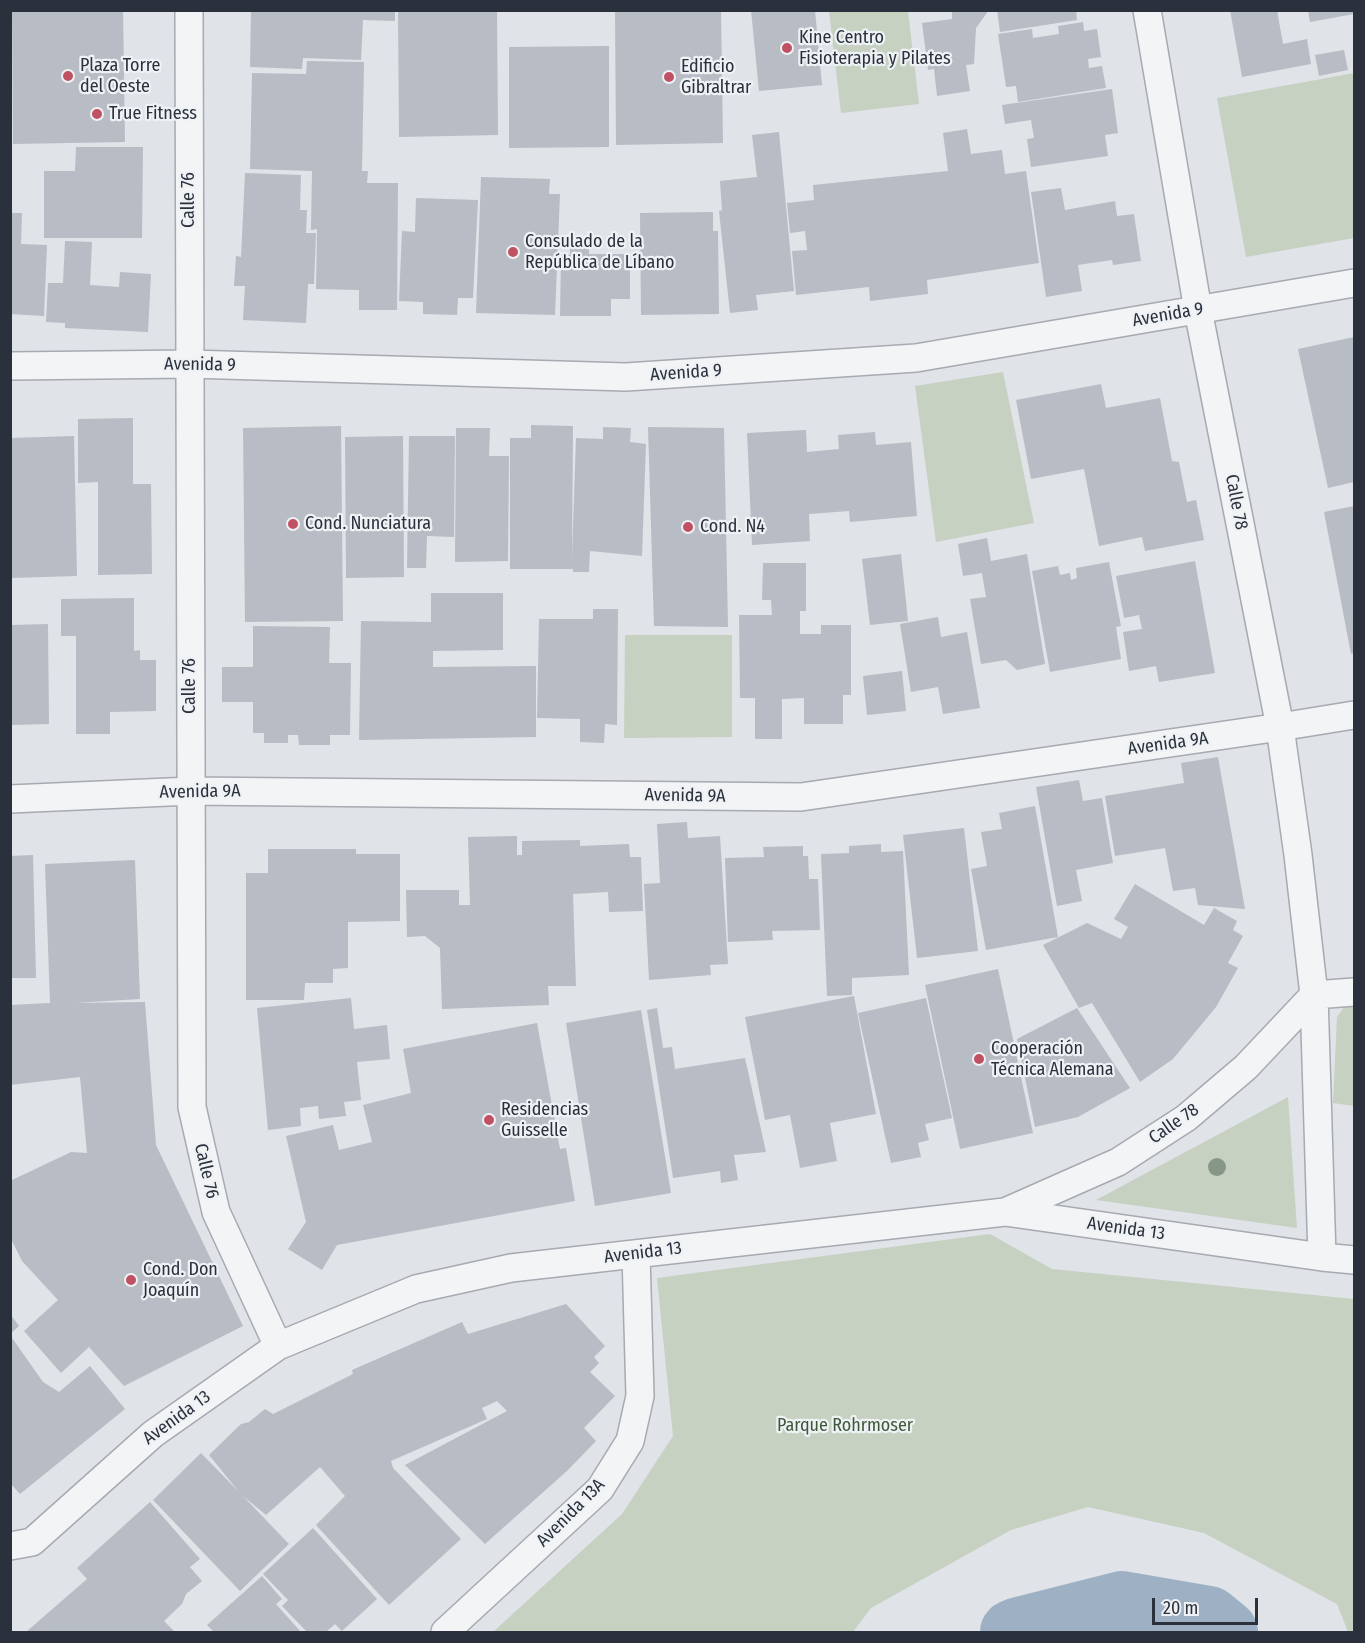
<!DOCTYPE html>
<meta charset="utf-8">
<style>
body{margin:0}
#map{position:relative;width:1365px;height:1643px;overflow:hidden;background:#e0e3e7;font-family:"Fira Sans Condensed",sans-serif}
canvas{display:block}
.frame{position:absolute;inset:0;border:12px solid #2a313d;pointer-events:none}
.scale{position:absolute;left:1152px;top:1598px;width:106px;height:27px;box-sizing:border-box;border:3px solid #2a313d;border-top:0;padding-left:8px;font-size:18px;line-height:21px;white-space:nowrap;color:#2a313d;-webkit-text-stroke:4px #eff2f5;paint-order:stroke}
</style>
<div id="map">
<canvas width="1365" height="1643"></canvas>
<div class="frame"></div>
<div class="scale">20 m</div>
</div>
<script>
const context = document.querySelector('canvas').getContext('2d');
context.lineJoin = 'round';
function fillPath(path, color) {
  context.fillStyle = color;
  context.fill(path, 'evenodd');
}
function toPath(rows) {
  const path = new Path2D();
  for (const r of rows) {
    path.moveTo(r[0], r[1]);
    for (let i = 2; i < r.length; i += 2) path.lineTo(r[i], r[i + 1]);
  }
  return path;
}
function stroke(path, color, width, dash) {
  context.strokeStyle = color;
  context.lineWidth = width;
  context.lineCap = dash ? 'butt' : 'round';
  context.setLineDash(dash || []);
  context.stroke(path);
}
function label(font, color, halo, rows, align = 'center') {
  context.font = font + ' "Fira Sans Condensed",sans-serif';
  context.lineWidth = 4.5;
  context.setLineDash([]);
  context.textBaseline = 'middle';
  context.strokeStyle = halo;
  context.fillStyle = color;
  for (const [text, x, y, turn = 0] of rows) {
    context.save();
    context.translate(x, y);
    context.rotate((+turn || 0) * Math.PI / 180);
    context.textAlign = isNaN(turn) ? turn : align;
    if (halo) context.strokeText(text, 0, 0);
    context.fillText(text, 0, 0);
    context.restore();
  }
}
fillPath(toPath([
 [829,11,908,11,919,104,841,113],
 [1354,73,1354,238,1246,257,1217,98],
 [1003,372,1034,523,936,542,915,386],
 [625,635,732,635,732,737,624,738],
 [1354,1006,1354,1106,1333,1103,1337,1017,1344,1007],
 [1288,1097,1297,1228,1096,1200],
 [990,1234,1052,1269,1354,1299,1354,1632,1348,1632,1337,1604,1204,1533,1088,1507,1011,1530,871,1608,853,1632,493,1632,622,1514,673,1436,657,1278]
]), '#c6d1c2');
stroke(toPath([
 [1012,1632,1019,1629,1122,1603,1209,1618,1226,1632]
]), '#9eb1c4', 64);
fillPath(toPath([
 [12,10,123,10,125,142,13,144],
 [251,10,395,10,395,21,363,20,361,60,303,58,302,69,250,67],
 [398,10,497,10,498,135,399,137],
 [615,10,721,10,723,143,616,145],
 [751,10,815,10,822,85,759,91],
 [952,10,989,10,976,28,974,64,966,65,970,91,937,96,934,69,928,70,922,23,952,19],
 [997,10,1076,10,1077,20,1000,32],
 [1230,10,1277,10,1283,44,1307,39,1311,64,1242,77],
 [1308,10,1354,10,1354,14,1310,22],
 [1083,22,1084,31,1097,29,1101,57,1088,59,1089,68,1102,66,1106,88,1018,102,1016,86,1006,87,998,34,1032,29,1033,38,1059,34,1058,26],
 [609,46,609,147,509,148,509,47],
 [1344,50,1348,70,1319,76,1315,55],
 [307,61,364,62,362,171,368,171,367,183,398,183,397,310,359,310,359,290,316,289,317,229,311,230,312,171,250,169,252,73,306,74],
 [1112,89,1118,133,1105,135,1108,156,1031,167,1027,139,1034,138,1031,120,1005,124,1002,105],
 [967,129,971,154,1002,150,1005,174,1026,171,1039,263,927,280,928,294,870,301,869,287,796,295,792,251,807,250,805,231,790,233,787,203,814,200,813,185,948,171,943,133],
 [779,132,794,291,756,295,758,310,730,313,719,211,722,210,720,181,757,177,752,135],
 [76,147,143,147,142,238,44,238,44,171,75,171],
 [245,173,301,175,300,210,307,210,306,233,316,233,314,284,308,284,306,323,243,320,245,286,234,286,236,256,241,257],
 [481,177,550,179,549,194,560,194,555,315,476,313],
 [1061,188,1065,210,1115,201,1117,216,1134,214,1141,261,1113,265,1112,260,1078,265,1082,291,1046,297,1031,192],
 [416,198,478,200,473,298,458,298,457,315,423,314,423,302,399,301,402,231,415,232],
 [713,212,713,231,718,231,719,314,641,315,640,213],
 [10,213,22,213,21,244,47,245,44,316,10,314],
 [65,241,92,242,90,285,119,287,120,272,151,274,148,332,65,328,65,323,46,322,48,283,63,283],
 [570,248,589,248,589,254,630,254,630,299,611,299,611,316,560,316,561,255,570,255],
 [1354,337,1354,482,1328,488,1298,349],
 [1101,384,1106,408,1160,398,1172,461,1179,462,1187,502,1196,500,1204,540,1145,551,1142,537,1099,546,1084,469,1031,479,1016,400],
 [133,418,133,484,151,484,152,574,98,575,98,482,78,483,78,419],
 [531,425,573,426,572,558,576,438,603,439,603,427,631,428,630,442,646,444,642,556,590,551,589,572,573,572,573,569,510,569,510,438,531,438],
 [341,426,343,621,245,622,243,428],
 [648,427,724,428,728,627,654,626],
 [456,428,490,428,489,456,509,456,508,561,455,562],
 [806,430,807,452,839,449,838,435,875,432,876,445,911,442,917,516,850,522,849,511,809,514,810,541,752,545,747,433],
 [74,436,77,576,10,578,10,438],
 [403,436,404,577,346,578,345,437],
 [409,436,455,436,454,537,427,536,426,568,407,568],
 [1354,506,1354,653,1351,654,1324,512],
 [987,538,991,561,1027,554,1045,664,1017,670,1006,660,981,664,970,599,986,597,982,573,963,576,958,544],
 [901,554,908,621,870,625,862,559],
 [1195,561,1215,673,1159,682,1156,666,1129,671,1123,632,1142,629,1139,615,1124,618,1116,576],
 [1109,562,1121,626,1116,627,1121,659,1050,672,1032,571,1058,566,1060,575,1070,573,1071,580,1077,578,1076,568],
 [763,563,806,563,806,611,800,611,800,634,821,634,821,625,851,625,851,695,843,695,843,724,804,724,804,698,782,699,782,739,755,739,755,698,740,698,739,615,772,615,771,600,762,600],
 [431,593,503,593,503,650,433,651,433,667,536,666,536,737,359,740,361,621,431,622],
 [134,598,134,651,140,650,140,660,156,660,156,711,110,712,110,734,76,734,76,636,61,636,61,599],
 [593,609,618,609,617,725,605,724,604,743,580,742,580,719,537,718,539,619,593,619],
 [938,617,941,637,967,632,980,708,943,714,938,687,911,692,900,624],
 [48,624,49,724,10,725,10,625],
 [253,626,330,627,329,663,351,663,350,735,330,735,330,745,299,745,298,735,288,735,288,743,264,743,264,733,253,733,253,702,222,702,222,667,253,667],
 [902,671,906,711,867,715,863,676],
 [1218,757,1245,909,1198,905,1195,888,1173,891,1165,848,1115,856,1105,796,1184,783,1181,763],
 [1079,780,1083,801,1102,798,1113,863,1076,870,1082,901,1057,906,1036,787],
 [1035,806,1058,937,986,950,971,869,987,866,981,832,1002,829,999,813],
 [687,822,688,838,720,836,728,964,710,965,711,975,649,980,644,884,660,883,657,824],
 [964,828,978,951,917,958,903,835],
 [517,836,517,855,522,855,522,841,580,840,580,846,629,844,630,857,641,857,643,911,609,912,608,892,573,894,576,986,548,986,549,1005,442,1009,440,948,425,936,407,937,406,890,459,890,459,905,470,905,468,837],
 [881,844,881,852,903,851,909,975,852,978,852,995,827,996,821,854,849,853,849,846],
 [803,846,803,856,808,856,809,879,818,879,820,930,772,931,773,940,728,942,725,858,764,857,763,847],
 [268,849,356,849,356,854,400,854,400,921,348,922,348,968,333,969,333,983,305,983,304,1000,246,1000,246,873,268,873],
 [33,855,36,978,10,978,10,856],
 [135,860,140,999,75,1003,145,1002,156,1145,243,1326,124,1386,89,1347,61,1373,24,1331,58,1300,22,1261,10,1237,10,1181,71,1152,87,1153,80,1077,10,1085,10,1005,50,1003,45,864],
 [1135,884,1204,925,1214,908,1237,921,1233,930,1243,936,1228,963,1238,968,1216,1007,1173,1059,1140,1082,1092,1003,1079,1008,1043,945,1087,923,1121,939,1128,927,1114,919],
 [998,969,1033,1133,960,1149,925,985],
 [854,996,876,1114,830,1123,837,1161,800,1168,790,1115,765,1120,745,1017],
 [351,998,354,1029,387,1025,390,1059,357,1062,361,1100,344,1102,346,1116,319,1119,318,1106,300,1108,301,1126,268,1130,257,1008],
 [926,998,952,1118,925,1124,929,1140,918,1143,921,1157,891,1163,858,1013],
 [657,1008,663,1048,672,1047,675,1069,745,1058,766,1152,734,1155,738,1180,721,1183,720,1171,673,1178,647,1010],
 [1077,1008,1130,1088,1078,1117,1035,1127,1017,1039],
 [641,1010,671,1193,595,1206,566,1023],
 [537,1023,560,1149,566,1148,575,1201,337,1245,322,1270,288,1249,306,1222,286,1136,333,1125,339,1150,372,1142,363,1105,411,1093,403,1049],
 [566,1304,605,1346,594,1357,599,1363,590,1372,615,1396,584,1428,596,1441,567,1471,485,1544,405,1465,507,1411,497,1401,482,1408,487,1419,391,1461,393,1468,461,1539,389,1605,316,1525,345,1496,320,1467,266,1515,243,1496,289,1544,240,1591,153,1500,201,1453,239,1492,209,1455,241,1424,249,1422,265,1409,273,1414,353,1374,352,1370,462,1322,468,1334],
 [10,1314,19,1326,10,1334],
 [10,1335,43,1382,59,1392,90,1366,125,1409,20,1494,10,1483],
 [150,1502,200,1559,190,1567,202,1581,186,1594,182,1604,164,1621,175,1632,26,1632,87,1579,77,1568],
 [313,1528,377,1599,342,1631,335,1624,326,1632,307,1632,282,1606,288,1600,263,1574],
 [262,1576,282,1599,276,1604,301,1632,214,1632,207,1625]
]), '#b8bcc4');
const minor = toPath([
 [189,10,192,1107,216,1212,278,1346],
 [1147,10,1198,310,1280,727,1298,855,1314,995,1322,1257],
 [10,366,190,364,626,377,916,358,1354,283],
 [10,799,191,791,801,797,1280,727,1354,715],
 [1005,1212,1118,1162,1186,1118,1246,1067,1314,995,1354,992],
 [10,1546,32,1542,153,1434,278,1346,416,1289,511,1268,1005,1212,1322,1257,1354,1260],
 [445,1632,600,1489,630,1441,640,1396,636,1254]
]);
stroke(minor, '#a6aab1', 30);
stroke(minor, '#f2f4f6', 27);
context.fillStyle = '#879787';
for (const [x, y] of [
 [1217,1167]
]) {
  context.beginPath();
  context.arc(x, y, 9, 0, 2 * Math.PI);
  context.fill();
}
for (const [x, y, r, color] of [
 [787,48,6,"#c05163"],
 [68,76,6,"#c05163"],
 [669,77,6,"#c05163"],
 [97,114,6,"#c05163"],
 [513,252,6,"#c05163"],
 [293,524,6,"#c05163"],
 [688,527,6,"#c05163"],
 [979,1059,6,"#c05163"],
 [489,1120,6,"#c05163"],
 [131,1280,6,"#c05163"]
]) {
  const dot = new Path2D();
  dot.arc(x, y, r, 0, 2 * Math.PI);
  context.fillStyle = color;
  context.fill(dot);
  stroke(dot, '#eff2f5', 2);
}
label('18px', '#2a313d', '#eff2f5', [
 ["Kine Centro",799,38],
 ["Fisioterapia y Pilates",799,59],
 ["Plaza Torre",80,66],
 ["del Oeste",80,87],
 ["Edificio",681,67],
 ["Gibraltrar",681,88],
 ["True Fitness",109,114],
 ["Consulado de la",525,242],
 ["República de Líbano",525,263],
 ["Cond. Nunciatura",305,524],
 ["Cond. N4",700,527],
 ["Cooperación",991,1049],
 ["Técnica Alemana",991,1070],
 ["Residencias",501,1110],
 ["Guisselle",501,1131],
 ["Cond. Don",143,1270],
 ["Joaquín",143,1291]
], 'left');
label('18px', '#2a313d', '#eff2f5', [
 ["Calle 76",189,200,-90],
 ["Avenida 9",1168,315,-10],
 ["Avenida 9",200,365,1],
 ["Avenida 9",686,373,-4],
 ["Calle 78",1236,502,79],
 ["Calle 76",190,686,-90],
 ["Avenida 9A",1168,744,-8],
 ["Avenida 9A",200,792,-1],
 ["Avenida 9A",685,796,1],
 ["Calle 78",1174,1124,-35],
 ["Calle 76",206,1171,77],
 ["Avenida 13",1126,1229,8],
 ["Avenida 13",643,1253,-7],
 ["Avenida 13",177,1418,-36],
 ["Avenida 13A",571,1513,-45]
]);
label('18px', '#3f5839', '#eff2f5', [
 ["Parque Rohrmoser",845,1426]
]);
</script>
